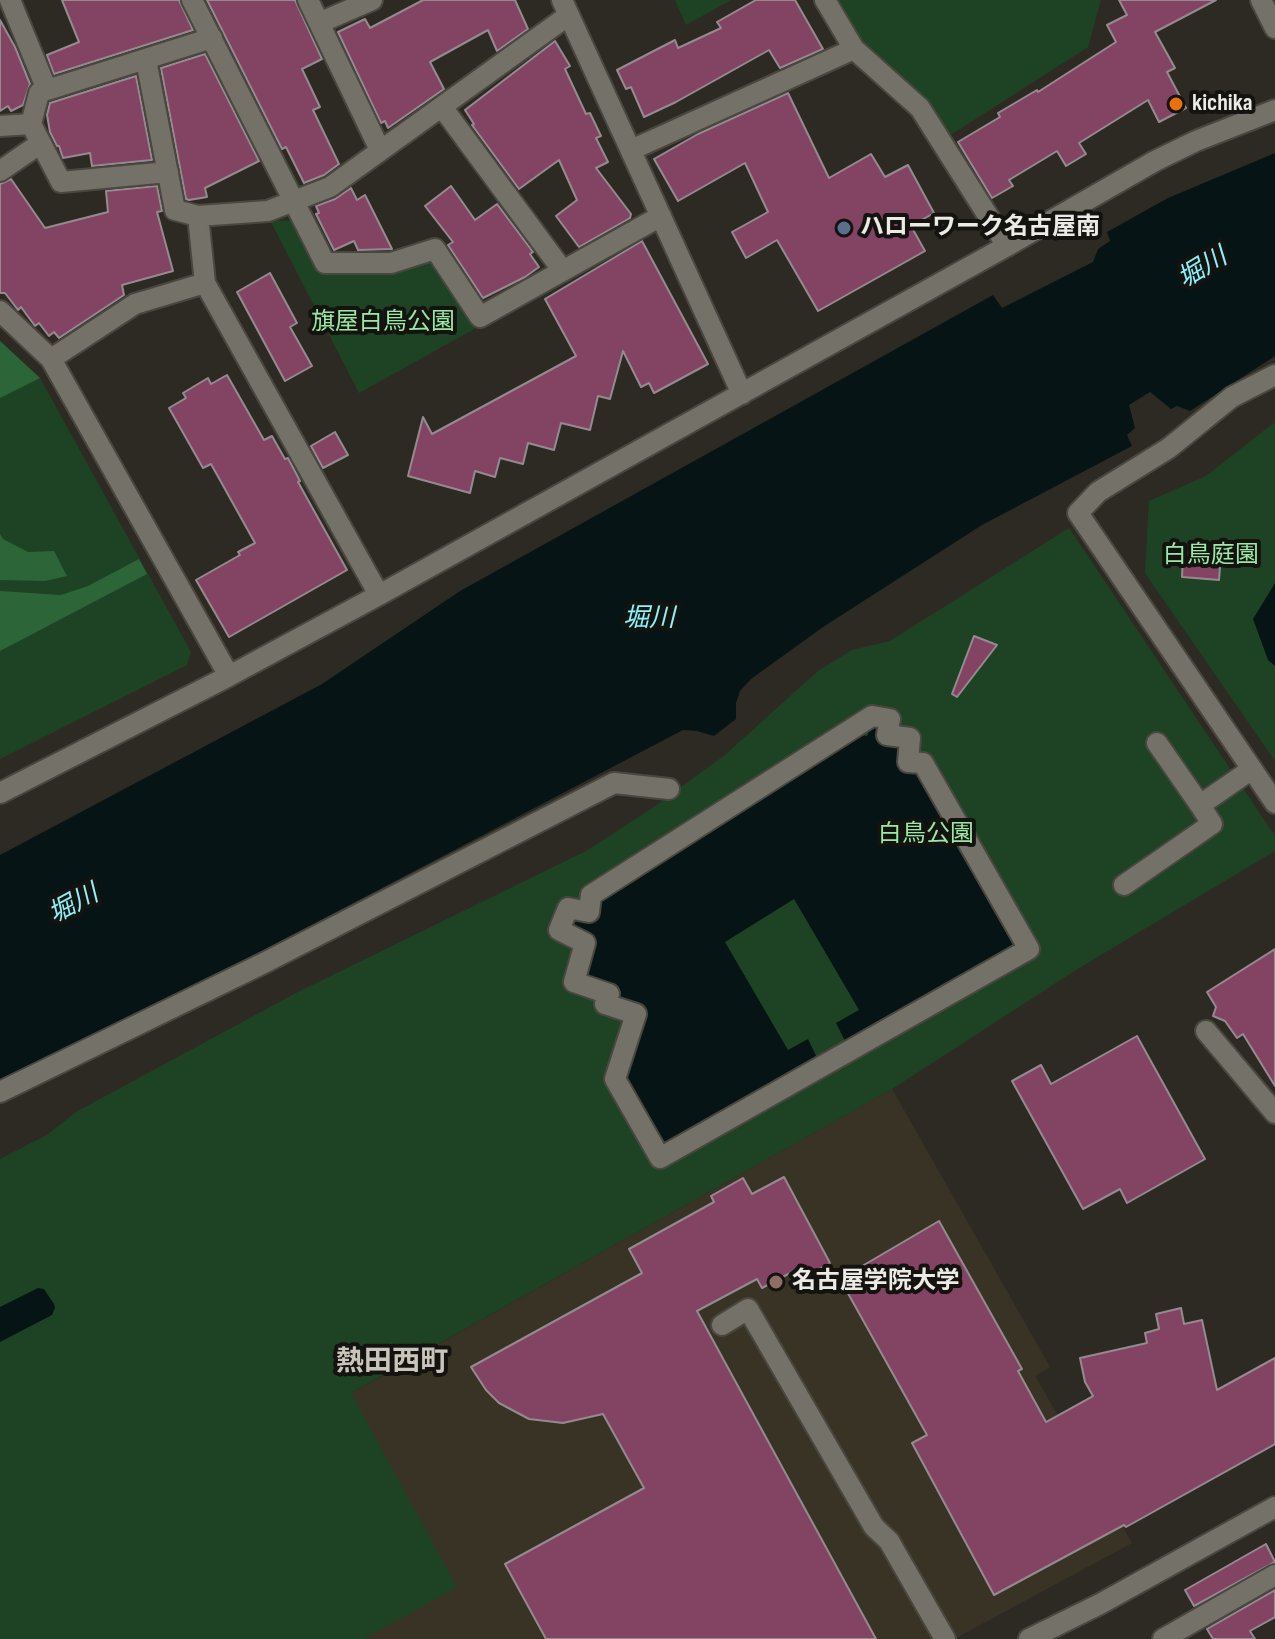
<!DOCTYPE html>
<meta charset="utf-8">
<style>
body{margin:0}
canvas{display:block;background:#2d2a23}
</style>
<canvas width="1275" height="1639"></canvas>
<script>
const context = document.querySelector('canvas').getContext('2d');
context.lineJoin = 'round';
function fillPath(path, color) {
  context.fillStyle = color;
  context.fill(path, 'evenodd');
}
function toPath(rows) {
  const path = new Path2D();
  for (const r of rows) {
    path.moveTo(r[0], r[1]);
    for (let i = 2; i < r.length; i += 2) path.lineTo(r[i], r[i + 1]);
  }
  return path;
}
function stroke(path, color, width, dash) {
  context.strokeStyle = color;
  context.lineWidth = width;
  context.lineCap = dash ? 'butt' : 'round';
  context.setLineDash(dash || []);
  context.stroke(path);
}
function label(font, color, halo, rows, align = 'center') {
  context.font = font + ' "Sofia Sans Condensed","Noto Sans JP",sans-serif';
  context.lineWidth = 8;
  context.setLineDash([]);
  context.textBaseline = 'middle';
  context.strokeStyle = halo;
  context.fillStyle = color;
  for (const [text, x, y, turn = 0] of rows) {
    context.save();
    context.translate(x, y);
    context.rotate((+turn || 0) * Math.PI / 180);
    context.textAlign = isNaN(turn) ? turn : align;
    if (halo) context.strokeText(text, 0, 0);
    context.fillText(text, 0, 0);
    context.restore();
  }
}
fillPath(toPath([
 [892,1089,1050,1367,1035,1376,1132,1543,954,1639,308,1639,213,1468,375,1380]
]), '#393326');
fillPath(toPath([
 [675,0,731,0,686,25],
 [834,0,1101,0,1088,47,949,136,861,45],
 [270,220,293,221,319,271,392,272,425,261,434,264,476,328,359,393],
 [0,341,40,378,191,652,187,665,0,759],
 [1275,422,1275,761,1145,573,1149,501,1206,476],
 [1069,528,1275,836,1275,851,1079,968,892,1089,351,1393,457,1587,364,1639,0,1639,0,1159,47,1135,76,1112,296,993,586,851,651,809,725,755,818,671,852,650,890,641]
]), '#1d4324');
fillPath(toPath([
 [0,341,40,378,0,398],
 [0,534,3,539,28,552,54,551,67,576,45,581,0,580],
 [139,559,147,574,0,651,0,591,61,595,88,586]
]), '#2c6537');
fillPath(toPath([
 [1275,153,1275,356,1190,411,1177,406,1171,409,1150,392,1129,405,1135,428,1127,435,1132,446,982,525,823,627,751,679,740,691,736,703,736,719,714,736,697,731,683,730,155,1007,0,1083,0,855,322,684,460,591,993,295,1002,308,1093,262,1098,249,1110,241,1107,232,1168,198],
 [1275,583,1275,666,1268,660,1253,619],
 [873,722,903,743,1020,949,848,1047,836,1023,859,1010,794,899,725,942,788,1050,808,1039,819,1062,662,1151,621,1079,643,1011,579,978,590,941,566,929,571,913,854,734,867,736],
 [38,1288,44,1289,54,1304,55,1308,52,1315,0,1342,0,1307]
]), '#071415');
const building = toPath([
 [62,0,179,0,193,30,54,74,47,55,79,42,62,0],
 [207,0,295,0,322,59,302,69,320,107,313,110,339,164,324,175,304,183,286,147,282,149,207,0],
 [423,0,515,0,528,29,497,51,488,30,430,62,444,89,388,128,385,121,381,123,338,32,365,19,370,28,423,0],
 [756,0,795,0,823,49,780,68,769,50,676,102,644,117,631,87,626,89,617,70,675,40,678,48,721,28,717,22,756,0],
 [1119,0,1216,0,1155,32,1175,68,1167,72,1186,108,1159,122,1148,100,1079,143,1086,154,1066,166,1057,151,1009,180,1013,186,992,198,958,142,1000,117,998,113,1037,90,1038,92,1116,42,1107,25,1127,15,1119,0],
 [0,20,15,47,30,84,23,105,11,111,8,106,0,111,0,20],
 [555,41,570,66,565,69,586,114,590,113,601,136,596,138,608,162,596,168,631,214,630,218,579,247,556,216,577,200,559,160,519,189,472,125,474,124,465,110,555,41],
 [205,54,259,161,205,188,207,197,189,200,186,199,161,68,205,54],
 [136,76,152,160,92,166,90,153,63,158,59,146,57,146,50,132,47,115,50,103,136,76],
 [788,93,829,178,871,154,885,177,908,165,934,213,911,226,925,251,818,311,777,240,746,258,732,232,768,212,745,163,678,201,654,159,698,134,788,93],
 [11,179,45,228,108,212,106,191,157,186,162,211,157,212,173,271,122,285,124,295,59,338,54,332,49,336,39,323,35,326,21,307,18,310,5,293,0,293,0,184,11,179],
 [451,186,475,220,497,204,533,252,530,254,539,267,525,277,483,298,448,245,453,242,425,206,451,186],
 [351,188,357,200,365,195,392,249,358,250,354,241,334,250,316,214,319,213,316,206,335,199,351,188],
 [642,241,708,364,654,393,649,383,641,387,623,351,610,399,598,396,590,430,561,423,554,450,528,443,523,464,500,458,495,477,475,471,470,493,408,476,423,417,432,434,576,356,545,299,642,241],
 [270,273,297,323,290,327,312,366,285,381,237,292,270,273],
 [227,375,264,440,272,436,285,459,288,458,300,481,298,482,347,570,229,637,196,580,240,555,238,552,255,543,211,464,203,468,169,408,186,398,183,393,208,378,211,384,227,375],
 [335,432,348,455,323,468,311,446,335,432],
 [1183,552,1221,555,1219,580,1182,577,1183,552],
 [974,636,997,645,957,697,952,694,974,636],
 [1275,949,1275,1086,1243,1034,1237,1038,1225,1021,1213,1016,1216,1007,1207,992,1275,949],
 [1137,1036,1205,1159,1127,1203,1120,1189,1083,1209,1012,1081,1041,1065,1051,1084,1137,1036],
 [784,1177,830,1263,797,1282,792,1272,762,1288,757,1279,697,1311,876,1639,546,1639,505,1564,644,1488,603,1414,563,1423,529,1419,499,1403,486,1390,471,1367,642,1273,629,1249,714,1202,711,1196,743,1178,752,1194,784,1177],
 [939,1221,1022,1369,1018,1371,1046,1422,1093,1396,1085,1382,1080,1358,1147,1343,1145,1333,1159,1329,1156,1314,1181,1308,1184,1324,1202,1320,1217,1390,1275,1358,1275,1444,1126,1527,1124,1525,994,1595,912,1443,927,1435,840,1279,939,1221],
 [1266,1544,1275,1562,1194,1606,1185,1590,1266,1544],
 [1275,1590,1275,1617,1250,1631,1255,1639,1213,1639,1207,1629,1275,1590]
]);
fillPath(building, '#834464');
stroke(building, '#948a8f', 2);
const minor = toPath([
 [10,0,47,90,39,93,31,124],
 [192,0,325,263,391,263,435,249,480,317,661,216],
 [308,0,380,150],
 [562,0,742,394],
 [825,0,854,49,920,108,1007,246],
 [1261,0,1275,28],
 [319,23,372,0],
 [146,60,175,210,198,216],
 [47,90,212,38],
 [442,107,563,271],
 [0,126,31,124,61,182,168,172],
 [631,150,854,49],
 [0,171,41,143],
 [0,311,51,359,229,676],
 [51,359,135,304,205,283],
 [1275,375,1232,397,1169,448,1098,492,1078,513,1275,803],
 [379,595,205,283,198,216,268,211,330,187,569,15],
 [872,716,890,719,887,735,910,738,908,762,923,763,1029,949,660,1158,615,1079,636,1014,605,1004,609,994,574,982,585,943,559,930,568,908,589,912,591,895,872,716],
 [1157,743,1200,805,1252,769],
 [0,793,229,676,379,595,1007,246,1155,161,1196,141,1275,110],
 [1124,885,1212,824,1200,805],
 [1206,1031,1275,1113],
 [0,1092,264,963,614,783,669,789],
 [722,1325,748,1309,874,1527,889,1541,945,1639],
 [1029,1639,1100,1604,1275,1507],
 [1163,1639,1275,1575]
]);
stroke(minor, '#494740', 24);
stroke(minor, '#747168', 20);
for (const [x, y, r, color] of [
 [1176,104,8,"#e8710a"],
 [844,228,8,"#5c6f8a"],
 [776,1282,8,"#8d6e63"]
]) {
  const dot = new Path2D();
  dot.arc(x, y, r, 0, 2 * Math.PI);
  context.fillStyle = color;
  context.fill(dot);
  stroke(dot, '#141310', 3);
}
label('bold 24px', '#eceae5', '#141310', [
 ["kichika",1192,104],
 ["ハローワーク名古屋南",860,228],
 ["名古屋学院大学",792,1282]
], 'left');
label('24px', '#98e9a4', '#141310', [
 ["旗屋白鳥公園",383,323],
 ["白鳥庭園",1211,556],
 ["白鳥公園",926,835]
]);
label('italic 26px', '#87f3fb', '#141310', [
 ["堀川",1203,269,-31],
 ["堀川",649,619],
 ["堀川",74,905,-28]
]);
label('bold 28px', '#c9c5bb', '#141310', [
 ["熱田西町",392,1363]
]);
</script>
